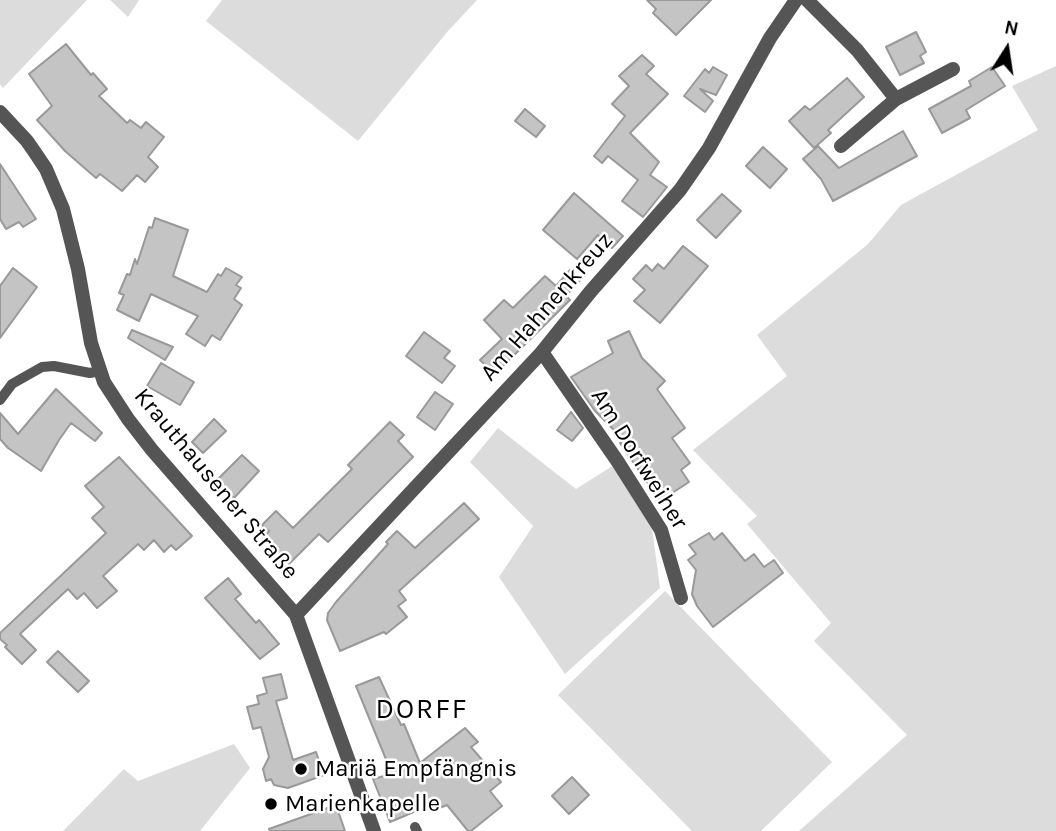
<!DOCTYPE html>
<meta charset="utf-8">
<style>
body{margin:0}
#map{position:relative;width:1056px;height:831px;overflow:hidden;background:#fff;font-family:Karla,sans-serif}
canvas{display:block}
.north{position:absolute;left:972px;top:14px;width:70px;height:70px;-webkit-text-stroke:5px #fff;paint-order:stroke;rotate:12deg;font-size:19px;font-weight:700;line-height:28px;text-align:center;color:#000}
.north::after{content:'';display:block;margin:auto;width:24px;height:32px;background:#000;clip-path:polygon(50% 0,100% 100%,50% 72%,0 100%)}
</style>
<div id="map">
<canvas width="1056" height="831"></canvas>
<div class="north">N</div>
</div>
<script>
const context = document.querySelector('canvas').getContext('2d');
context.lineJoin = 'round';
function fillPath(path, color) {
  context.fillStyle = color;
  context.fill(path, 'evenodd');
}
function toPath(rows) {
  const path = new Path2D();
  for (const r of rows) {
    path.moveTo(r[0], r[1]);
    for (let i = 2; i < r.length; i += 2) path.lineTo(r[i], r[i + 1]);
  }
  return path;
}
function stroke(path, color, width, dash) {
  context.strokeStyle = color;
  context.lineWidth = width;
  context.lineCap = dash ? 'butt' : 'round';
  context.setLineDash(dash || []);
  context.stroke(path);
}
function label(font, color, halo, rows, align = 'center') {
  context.font = font + ' Karla,sans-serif';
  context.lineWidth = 5;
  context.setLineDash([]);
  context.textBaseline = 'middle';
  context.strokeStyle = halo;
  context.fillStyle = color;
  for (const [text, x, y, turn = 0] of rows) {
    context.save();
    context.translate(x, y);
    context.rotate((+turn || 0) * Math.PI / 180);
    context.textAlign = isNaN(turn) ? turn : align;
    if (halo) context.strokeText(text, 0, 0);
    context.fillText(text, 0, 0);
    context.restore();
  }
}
fillPath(toPath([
 [0,0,87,0,3,88,0,84],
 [110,0,139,0,128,17],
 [222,0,477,0,448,31,358,141,206,21],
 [1056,66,1056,831,799,831,907,735,814,641,831,623,747,524,757,516,693,450,787,376,757,335,868,244,901,205,1038,130,1012,86],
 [498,428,576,489,614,465,652,528,660,588,565,674,499,577,533,526,470,462],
 [665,591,832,762,761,831,692,831,558,695],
 [234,744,250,768,200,831,63,831,124,769,138,781]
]), '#dcdcdc');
const building = toPath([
 [647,0,711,0,676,35,653,13,656,9,647,0],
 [916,32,926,52,920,56,924,63,900,75,886,47,916,32],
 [66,44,91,75,93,73,107,89,99,96,127,123,130,120,141,128,146,122,164,137,148,157,158,167,145,182,137,175,122,191,100,174,96,178,65,151,37,120,52,106,29,74,66,44],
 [642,55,654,66,646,74,668,94,630,133,659,162,650,175,667,187,643,217,622,201,638,180,608,156,602,163,594,156,625,116,612,104,629,86,619,76,642,55],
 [713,67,727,75,716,95,700,89,713,101,705,112,684,96,705,69,709,73,713,67],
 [992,67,1005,86,966,110,970,118,942,133,929,109,971,86,969,81,992,67],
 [847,78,864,97,828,130,831,133,814,148,789,121,805,106,810,110,847,78],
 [525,109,545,126,536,137,515,121,525,109],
 [903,131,917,156,833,201,821,179,803,159,818,146,839,168,903,131],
 [763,147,787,169,770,188,746,166,763,147],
 [0,164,36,219,23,227,19,222,6,229,0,219,0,164],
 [574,193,623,236,612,248,598,235,577,259,543,230,574,193],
 [722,194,741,211,716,238,697,220,722,194],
 [155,218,188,230,173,276,207,292,218,274,221,276,226,268,242,277,236,285,241,288,234,299,242,305,220,340,212,335,205,346,186,334,198,316,151,294,139,321,117,310,124,295,119,293,127,274,130,275,135,259,137,264,149,227,152,228,155,218],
 [683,246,708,266,660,323,634,301,645,290,633,279,646,265,652,271,658,264,664,269,683,246],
 [13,268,37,287,0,338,0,286,13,268],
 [570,270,581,279,566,296,570,300,495,374,480,360,502,339,484,320,504,300,513,308,545,276,556,286,570,270],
 [132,330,173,347,165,360,128,338,132,330],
 [629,331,642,358,665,381,657,389,685,428,672,438,690,463,681,470,689,482,660,501,620,443,624,440,595,411,571,377,613,353,608,341,629,331],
 [424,332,450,351,444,358,455,366,442,383,406,356,424,332],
 [161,363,194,382,180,405,147,386,161,363],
 [56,389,102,433,95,441,71,423,59,440,41,471,8,448,0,439,0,413,18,434,56,389],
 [435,392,453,404,435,430,417,417,435,392],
 [571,412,583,428,572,441,557,430,571,412],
 [214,419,226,431,203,453,192,442,214,419],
 [390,422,404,435,398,441,413,457,328,542,319,534,289,564,263,538,269,531,262,525,276,511,293,528,352,469,348,465,390,422],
 [242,455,259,471,234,498,216,481,242,455],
 [119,457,192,536,176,550,171,545,164,552,154,540,144,550,138,544,103,576,117,591,97,608,84,593,77,599,68,589,20,634,36,650,22,664,5,647,7,645,0,639,0,633,106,533,92,518,104,507,85,486,119,457],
 [464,503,479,519,399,591,406,600,398,606,407,617,386,634,384,632,340,651,327,620,328,613,336,602,388,544,386,542,397,531,415,548,464,503],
 [709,533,714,540,722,533,745,561,754,554,764,567,774,560,783,573,713,627,697,606,692,594,696,570,688,560,696,554,689,545,709,533],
 [228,578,241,594,235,599,256,623,259,620,279,644,260,659,205,598,228,578],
 [58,651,89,681,78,692,47,662,58,651],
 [281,674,287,698,276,701,293,760,316,752,324,775,288,788,274,785,271,779,266,781,263,769,269,757,261,727,253,729,247,707,259,704,257,696,267,693,263,678,281,674],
 [379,677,401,725,404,724,420,763,465,728,478,742,471,747,501,782,490,791,502,806,471,831,468,831,447,805,437,809,433,804,390,822,373,779,392,774,356,686,379,677],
 [572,777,589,795,569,814,552,796,572,777],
 [336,805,345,831,270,831,269,829,336,805]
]);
fillPath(building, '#c4c4c4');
stroke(building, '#999', 2);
stroke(toPath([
 [0,400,12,384,42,367,54,366,90,373,100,371],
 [415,827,417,831]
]), '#555', 10);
stroke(toPath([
 [807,0,857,50,896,99],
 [841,146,896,99,953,69],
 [542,352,618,462,661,530,681,598]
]), '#555', 14);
stroke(toPath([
 [0,112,27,141,36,154,46,169,63,209,78,269,91,343,104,382,128,419,152,450,296,615,374,831],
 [296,615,542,352,591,291,680,190,709,148,770,38,796,0]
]), '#555', 14);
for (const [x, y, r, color] of [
 [301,769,7,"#000"],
 [271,804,7,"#000"]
]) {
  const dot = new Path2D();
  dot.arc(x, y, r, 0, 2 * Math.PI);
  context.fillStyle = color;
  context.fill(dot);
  stroke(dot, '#fff', 2.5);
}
label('24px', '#000', '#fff', [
 ["Am Hahnenkreuz",547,307,-49],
 ["Am Dorfweiher",639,459,58],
 ["Krauthausener Straße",216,484,50]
]);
label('24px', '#000', '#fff', [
 ["Mariä Empfängnis",315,769],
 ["Marienkapelle",285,804]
], 'left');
context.letterSpacing = '2px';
label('28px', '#000', '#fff', [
 ["DORFF",422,710]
]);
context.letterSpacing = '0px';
</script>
